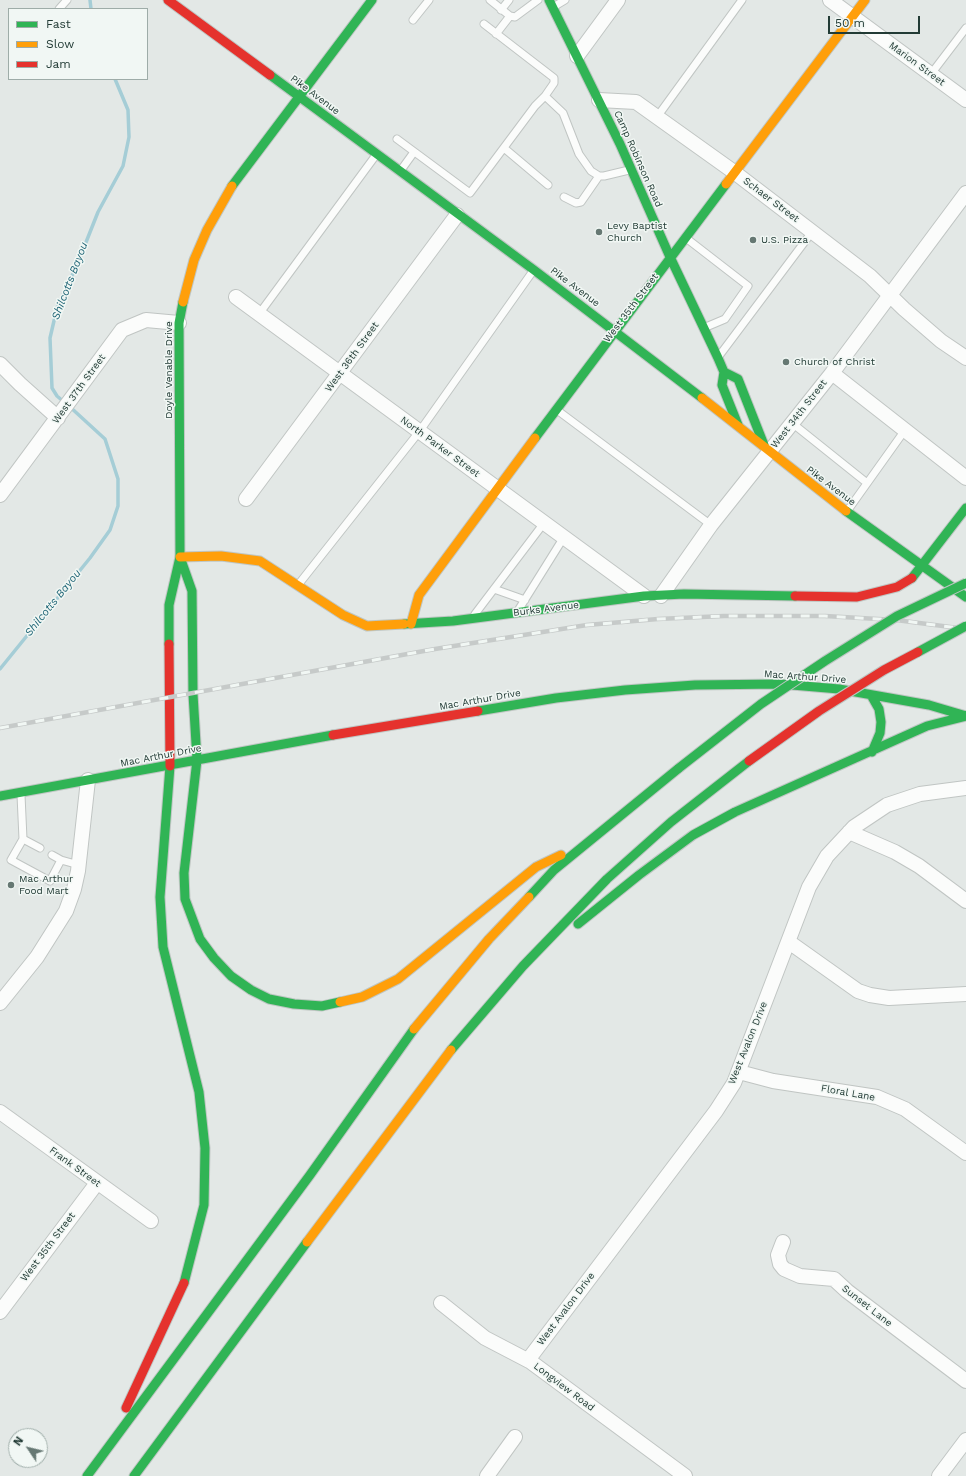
<!DOCTYPE html>
<style>
body{margin:0}
#map{position:relative;width:966px;height:1476px;overflow:hidden;background:#e3e8e6;font-family:"Work Sans",sans-serif}
canvas{display:block}
.legend{position:absolute;left:8px;top:8px;width:140px;height:72px;box-sizing:border-box;background:#f1f7f4;border:1px solid #9eaca8;margin:0;padding:5px 7px;list-style:none;font-size:12px;color:#223b35}
.legend li{display:flex;align-items:center;gap:8px;height:20px}
.legend b{width:20px;border:1px solid #9eaca8}
.north{position:absolute;left:8px;top:1428px;width:40px;height:40px;box-sizing:border-box;background:#f1f7f4;border:1px solid #9eaca8;border-radius:50%;rotate:305deg;font-size:11px;font-weight:700;line-height:16px;text-align:center;color:#223b35}
.north::after{content:'';display:block;margin:auto;width:14px;height:18px;background:#667873;clip-path:polygon(50% 0,100% 100%,50% 72%,0 100%)}
.scale{position:absolute;left:828px;top:16px;width:92px;height:18px;box-sizing:border-box;border:2px solid #223b35;border-top:0;padding-left:5px;font-size:12px;line-height:14px;white-space:nowrap;color:#223b35;-webkit-text-stroke:3px #f1f7f4;paint-order:stroke}
</style>
<div id="map">
<canvas width="966" height="1476"></canvas>
<ul class="legend">
<li><b style="height:5px;background:#30b455"></b>Fast</li>
<li><b style="height:5px;background:#ff9f0a"></b>Slow</li>
<li><b style="height:5px;background:#e5322d"></b>Jam</li>
</ul>
<div class="north">N</div>
<div class="scale">50 m</div>
</div>
<script>
const context = document.querySelector('canvas').getContext('2d');
context.lineJoin = 'round';
function toPath(rows) {
  const path = new Path2D();
  for (const r of rows) {
    path.moveTo(r[0], r[1]);
    for (let i = 2; i < r.length; i += 2) path.lineTo(r[i], r[i + 1]);
  }
  return path;
}
function stroke(path, color, width, dash) {
  context.strokeStyle = color;
  context.lineWidth = width;
  context.lineCap = dash ? 'butt' : 'round';
  context.setLineDash(dash || []);
  context.stroke(path);
}
function label(font, color, halo, rows, align = 'center') {
  context.font = font + ' "Work Sans",sans-serif';
  context.lineWidth = 3;
  context.setLineDash([]);
  context.textBaseline = 'middle';
  context.strokeStyle = halo;
  context.fillStyle = color;
  for (const [text, x, y, turn = 0] of rows) {
    context.save();
    context.translate(x, y);
    context.rotate((+turn || 0) * Math.PI / 180);
    context.textAlign = isNaN(turn) ? turn : align;
    if (halo) context.strokeText(text, 0, 0);
    context.fillText(text, 0, 0);
    context.restore();
  }
}
stroke(toPath([
 [90,0,91,9],
 [64,402,57,396,52,388,50,338,57,308,77,265,98,212,123,166,129,137,128,110,115,79],
 [0,669,90,558,110,530,118,506,118,479,105,439,69,406]
]), '#a5cdd6', 3.5);
const lane = toPath([
 [490,0,510,16,515,17,538,0],
 [555,6,565,0],
 [59,9,67,0],
 [501,10,509,0],
 [413,20,429,0],
 [484,24,554,78,554,83,545,96],
 [496,34,510,16],
 [931,74,966,28],
 [657,117,742,0],
 [397,139,470,193,535,106,545,96,563,113,579,154,591,171,599,176,604,176,629,170],
 [504,148,548,185],
 [401,170,414,152],
 [564,197,576,203,581,202,599,176],
 [686,238,748,286,725,319,706,327],
 [259,314,376,155],
 [719,356,812,232],
 [557,410,711,525],
 [792,423,867,483],
 [848,510,905,430],
 [298,585,419,432,533,271],
 [494,589,525,600],
 [519,609,564,537],
 [475,614,544,523],
 [21,795,23,839,11,860,50,881,61,860,79,865],
 [23,839,40,848],
 [52,855,61,860]
]);
const street = toPath([
 [830,0,966,100],
 [577,56,618,0],
 [599,100,636,102,734,172,870,276,904,309,941,341,966,358],
 [236,297,644,596],
 [0,364,20,384,58,418],
 [832,373,966,478],
 [0,495,122,330,146,320,179,323],
 [246,499,457,215],
 [661,596,711,525,832,373,966,193],
 [849,832,895,852,919,866,966,901],
 [789,942,858,991,870,995,889,998,966,994],
 [0,1003,37,957,66,911,74,889,78,871,88,780],
 [739,1072,773,1081,877,1097,905,1109,966,1153],
 [0,1112,151,1221],
 [783,1242,778,1255,780,1264,784,1269,800,1276,834,1279,847,1291,966,1381],
 [441,1303,485,1338,531,1362,685,1476],
 [0,1312,97,1183],
 [528,1360,716,1111,734,1083,809,887,827,856,854,827,887,805,920,794,966,788],
 [487,1476,515,1437],
 [939,1476,966,1440]
]);
const fast = toPath([
 [549,0,620,144,670,257,718,358,724,372,722,385,738,425],
 [270,75,534,270,702,398],
 [232,186,372,0],
 [724,372,738,379,764,445],
 [535,438,726,184],
 [846,511,966,597],
 [180,557,192,591,193,694,197,760],
 [912,578,966,508],
 [404,624,453,621,644,596,684,594,795,596],
 [169,644,169,605,180,557,179,323,183,302],
 [871,695,879,709,881,722,880,733,872,752],
 [478,711,556,698,625,690,695,685,780,684,839,689,929,705,966,716],
 [197,760,184,873,185,899,200,939,214,958,231,976,251,990,269,999,294,1004,322,1006,340,1002],
 [170,766,160,897,163,947,199,1092,205,1148,204,1205,184,1283],
 [0,796,333,735],
 [529,897,554,870,679,768],
 [578,924,639,875,693,835,735,812,927,726,966,716],
 [451,1050,523,966,607,879,671,822,749,761],
 [87,1476,310,1175,414,1029],
 [134,1476,307,1242]
]);
const slow = toPath([
 [726,184,865,0],
 [183,302,194,260,207,230,232,186],
 [702,398,846,511],
 [180,557,221,556,260,561,343,615,367,626,404,624],
 [411,624,419,595,535,438],
 [340,1002,362,997,398,979,536,867,561,855],
 [414,1029,489,939,529,897],
 [307,1242,451,1050]
]);
const jam = toPath([
 [168,0,270,75],
 [795,596,857,597,897,587,912,578],
 [169,644,170,766],
 [333,735,478,711],
 [126,1408,184,1283]
]);
stroke(lane, '#c0c5c3', 9);
stroke(street, '#c0c5c3', 16);
stroke(fast, '#bfc6c3', 11);
stroke(slow, '#bfc6c3', 11);
stroke(jam, '#bfc6c3', 11);
stroke(lane, '#fbfcfb', 7);
stroke(street, '#fbfcfb', 14);
stroke(fast, '#30b455', 9);
stroke(slow, '#ff9f0a', 9);
stroke(jam, '#e5322d', 9);
const rail = toPath([
 [0,728,435,649,587,625,658,619,724,616,825,616,896,620,966,629]
]);
stroke(rail, '#c6cac9', 4.5);
stroke(rail, '#f1f7f4', 3, [9]);
const fastBridge = toPath([
 [918,652,966,626],
 [679,768,761,704,825,661,897,616,966,583]
]);
const jamBridge = toPath([
 [749,761,819,711,884,670,918,652]
]);
stroke(fastBridge, '#bcc5c2', 11, []);
stroke(jamBridge, '#bcc5c2', 11, []);
stroke(fastBridge, '#30b455', 9);
stroke(jamBridge, '#e5322d', 9);
for (const [x, y, r, color] of [
 [599,232,4,"#667873"],
 [753,240,4,"#667873"],
 [786,362,4,"#667873"],
 [11,885,4,"#667873"]
]) {
  const dot = new Path2D();
  dot.arc(x, y, r, 0, 2 * Math.PI);
  context.fillStyle = color;
  context.fill(dot);
  stroke(dot, '#f1f7f4', 1.5);
}
label('10px', '#223b35', '#f1f7f4', [
 ["Marion Street",917,64,36],
 ["Pike Avenue",315,95,37],
 ["Camp Robinson Road",638,159,66],
 ["Schaer Street",771,200,37],
 ["Pike Avenue",575,287,37],
 ["West 35th Street",631,308,-53],
 ["West 36th Street",352,357,-54],
 ["Doyle Venable Drive",169,370,-90],
 ["West 37th Street",79,389,-54],
 ["West 34th Street",799,414,-52],
 ["North Parker Street",440,447,36],
 ["Pike Avenue",831,486,37],
 ["Burks Avenue",546,609,-7],
 ["Mac Arthur Drive",805,677,4],
 ["Mac Arthur Drive",480,700,-10],
 ["Mac Arthur Drive",161,756,-11],
 ["West Avalon Drive",748,1043,-68],
 ["Floral Lane",848,1093,10],
 ["Frank Street",75,1167,36],
 ["West 35th Street",48,1247,-53],
 ["Sunset Lane",867,1306,38],
 ["West Avalon Drive",566,1309,-53],
 ["Longview Road",564,1387,37]
]);
label('10px', '#223b35', '#f1f7f4', [
 ["Levy Baptist",607,226],
 ["Church",607,238],
 ["U.S. Pizza",761,240],
 ["Church of Christ",794,362],
 ["Mac Arthur",19,879],
 ["Food Mart",19,891]
], 'left');
label('italic 11px', '#1e6475', '#f1f7f4', [
 ["Shilcotts Bayou",70,281,-69],
 ["Shilcotts Bayou",53,603,-51]
]);
</script>
